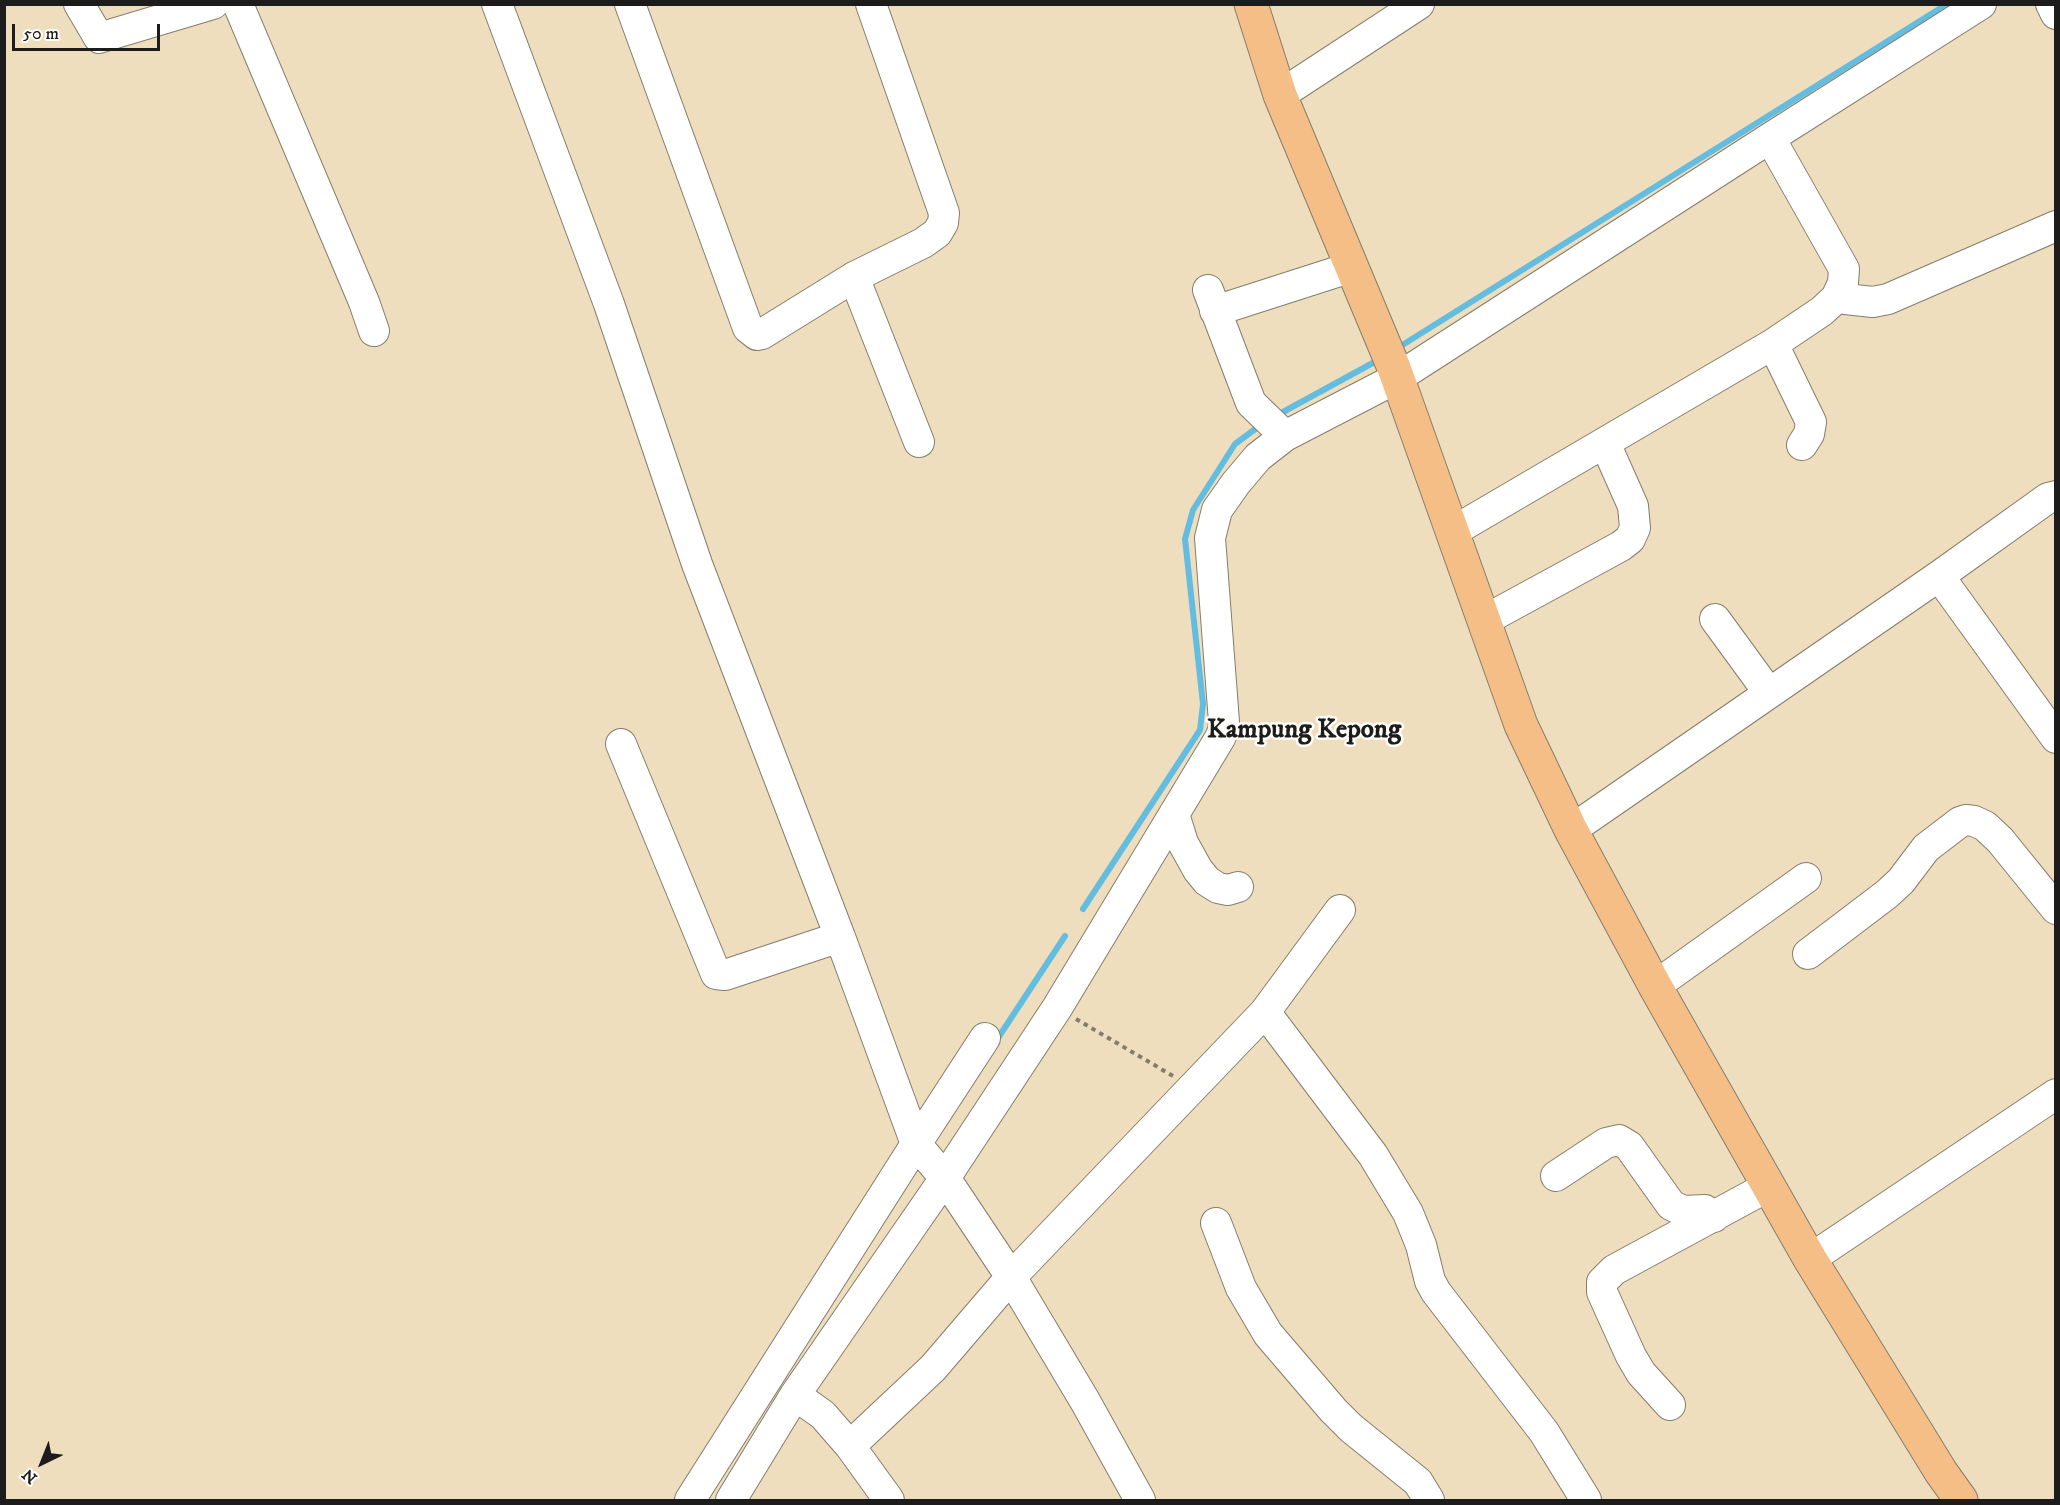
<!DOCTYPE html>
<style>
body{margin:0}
#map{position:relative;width:2060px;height:1505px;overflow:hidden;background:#eedebd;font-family:"IM FELL DW Pica",serif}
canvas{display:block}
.frame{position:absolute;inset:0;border:6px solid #1c1c1c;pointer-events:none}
.north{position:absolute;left:12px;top:1433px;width:60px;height:60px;-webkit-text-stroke:4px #fdfcf7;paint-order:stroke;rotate:223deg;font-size:16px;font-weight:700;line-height:24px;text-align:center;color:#1c1c1c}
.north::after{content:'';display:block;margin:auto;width:21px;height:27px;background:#1c1c1c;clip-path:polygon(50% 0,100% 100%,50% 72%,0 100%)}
.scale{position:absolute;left:12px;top:24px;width:148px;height:27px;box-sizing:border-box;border:3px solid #1c1c1c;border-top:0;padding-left:8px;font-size:18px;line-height:21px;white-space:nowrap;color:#1c1c1c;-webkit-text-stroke:4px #fdfcf7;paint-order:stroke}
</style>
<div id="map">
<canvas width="2060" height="1505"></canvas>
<div class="frame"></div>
<div class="north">N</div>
<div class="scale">50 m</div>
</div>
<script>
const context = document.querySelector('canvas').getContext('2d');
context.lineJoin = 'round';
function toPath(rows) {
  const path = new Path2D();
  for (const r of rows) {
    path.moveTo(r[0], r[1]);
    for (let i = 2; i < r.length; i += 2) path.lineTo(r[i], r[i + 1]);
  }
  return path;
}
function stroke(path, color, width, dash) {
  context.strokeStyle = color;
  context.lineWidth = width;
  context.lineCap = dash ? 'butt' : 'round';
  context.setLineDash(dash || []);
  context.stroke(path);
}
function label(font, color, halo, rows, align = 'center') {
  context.font = font + ' "IM FELL DW Pica",serif';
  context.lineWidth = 5;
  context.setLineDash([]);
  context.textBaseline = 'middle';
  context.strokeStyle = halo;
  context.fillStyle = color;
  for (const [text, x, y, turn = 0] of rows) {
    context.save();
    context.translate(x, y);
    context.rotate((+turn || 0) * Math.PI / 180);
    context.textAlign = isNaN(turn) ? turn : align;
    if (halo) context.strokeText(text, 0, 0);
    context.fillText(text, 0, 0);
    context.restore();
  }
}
stroke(toPath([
 [1396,349,1947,4],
 [1283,412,1380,359],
 [1083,909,1200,730,1203,704,1185,539,1193,510,1235,444,1262,424],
 [996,1041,1065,936]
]), '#62bde0', 6);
const minor = toPath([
 [79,4,99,38,213,4],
 [238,4,364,302,374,331],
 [497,4,609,304,697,564,840,937],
 [630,4,748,328,757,335,762,334,854,277,923,243,937,233,943,223,944,213,871,4],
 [2051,4,2056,14],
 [1280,95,1419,4],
 [854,277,919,442],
 [1208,290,1251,403,1285,436],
 [1836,298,1873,302,1888,299,2056,226],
 [1215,311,1352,267],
 [1773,344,1811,422,1809,434,1802,445],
 [1452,532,1773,344,1822,311,1836,298,1843,283,1844,269,1770,138],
 [1939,576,2056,738],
 [1715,619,1769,693],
 [1485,620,1621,546,1630,539,1635,528,1633,506,1605,443],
 [621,744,716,974,725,975,840,937,916,1144,945,1178,1011,1277,1085,1401,1140,1500],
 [1174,814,1183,843,1198,870,1207,881,1218,888,1228,890,1238,887],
 [1571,830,1939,576,2048,498,2056,496],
 [1808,954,1887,894,1901,881,1926,848,1960,822,1966,820,1974,821,1985,826,2000,840,2056,909],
 [1655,986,1806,878],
 [1265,1012,1340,910],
 [1556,1176,1606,1143,1619,1140,1629,1146,1671,1205,1683,1211,1705,1210,1714,1217],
 [1216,1223,1241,1288,1268,1334,1333,1410,1351,1428,1418,1482,1429,1500],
 [1810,1259,2056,1094],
 [795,1395,823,1415,850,1446,889,1500],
 [1670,1405,1641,1373,1631,1356,1602,1292,1602,1282,1614,1270,1769,1186],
 [850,1446,933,1368,1011,1277,1265,1012,1373,1155,1408,1213,1421,1245,1430,1281,1436,1292,1544,1432,1586,1500],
 [690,1500,916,1144,985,1038],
 [731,1500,795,1395,945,1178,1057,1008,1220,738,1223,731,1224,722,1210,538,1217,510,1236,483,1258,457,1285,436,1397,378,1770,138,1981,4]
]);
const major = toPath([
 [1251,4,1280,95,1394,368,1521,725,1571,830,1655,986,1810,1259,1941,1472,1961,1500]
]);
stroke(minor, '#857d6c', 32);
stroke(major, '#857d6c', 35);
stroke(toPath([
 [1076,1019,1173,1076]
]), '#857d6c', 4, [4.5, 4.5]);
stroke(minor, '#fff', 30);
stroke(major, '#f6be87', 33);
label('bold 27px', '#1c1c1c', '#fdfcf7', [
 ["Kampung Kepong",1304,731]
]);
</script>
